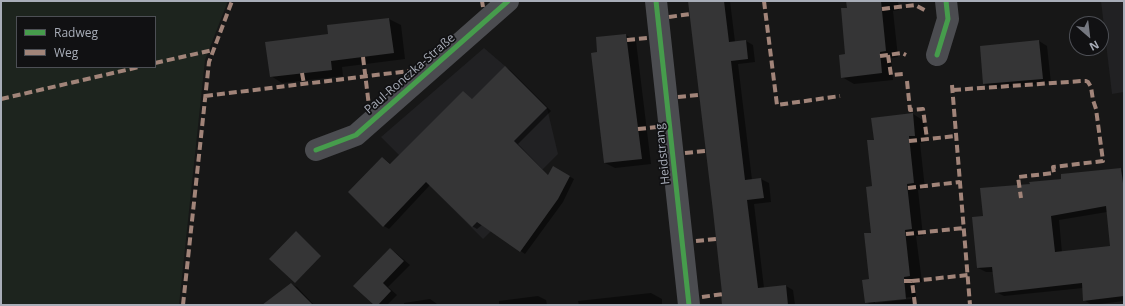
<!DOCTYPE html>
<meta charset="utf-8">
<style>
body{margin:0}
#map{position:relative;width:1125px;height:306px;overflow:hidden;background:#171717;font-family:"Open Sans",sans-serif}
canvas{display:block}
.frame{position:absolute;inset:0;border:2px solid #a8adb8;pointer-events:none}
.legend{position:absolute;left:16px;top:16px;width:140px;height:52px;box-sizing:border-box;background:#111113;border:1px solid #4d4f55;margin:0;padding:5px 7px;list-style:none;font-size:12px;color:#a8adb8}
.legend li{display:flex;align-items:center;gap:8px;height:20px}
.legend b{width:20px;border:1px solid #4d4f55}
.north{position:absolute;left:1069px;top:16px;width:40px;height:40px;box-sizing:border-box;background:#111113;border:1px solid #4d4f55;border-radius:50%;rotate:152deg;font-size:11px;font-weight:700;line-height:16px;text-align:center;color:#a8adb8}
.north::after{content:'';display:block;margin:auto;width:14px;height:18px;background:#757880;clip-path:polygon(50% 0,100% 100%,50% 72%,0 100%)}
</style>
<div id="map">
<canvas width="1125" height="306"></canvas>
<div class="frame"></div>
<ul class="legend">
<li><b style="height:5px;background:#469c4c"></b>Radweg</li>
<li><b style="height:5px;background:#a18479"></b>Weg</li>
</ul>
<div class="north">N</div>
</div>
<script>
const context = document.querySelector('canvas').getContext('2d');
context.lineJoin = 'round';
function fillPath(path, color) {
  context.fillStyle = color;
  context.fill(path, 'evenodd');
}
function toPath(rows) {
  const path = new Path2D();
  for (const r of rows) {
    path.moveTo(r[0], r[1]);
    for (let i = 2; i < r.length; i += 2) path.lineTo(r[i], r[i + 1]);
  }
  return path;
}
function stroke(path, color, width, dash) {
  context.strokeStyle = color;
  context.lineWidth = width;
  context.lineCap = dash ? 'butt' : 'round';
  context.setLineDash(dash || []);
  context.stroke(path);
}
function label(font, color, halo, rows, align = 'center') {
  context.font = font + ' "Open Sans",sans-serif';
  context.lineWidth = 3.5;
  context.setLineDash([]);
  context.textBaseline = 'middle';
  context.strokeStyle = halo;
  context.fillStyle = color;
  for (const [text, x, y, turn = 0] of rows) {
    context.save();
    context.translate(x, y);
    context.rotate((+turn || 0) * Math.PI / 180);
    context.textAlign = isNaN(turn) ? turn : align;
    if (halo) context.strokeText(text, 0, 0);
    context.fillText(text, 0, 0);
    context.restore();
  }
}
fillPath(toPath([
 [1101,1,1124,1,1124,92,1112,94],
 [484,48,505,66,547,108,558,154,512,200,496,226,483,239,381,137]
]), '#212123');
fillPath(toPath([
 [1,1,228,1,205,60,179,305,1,305],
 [17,17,155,17,155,67,17,67]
]), '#1d241e');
fillPath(toPath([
 [689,1,730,1,735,42,746,41,753,45,755,62,738,64,752,180,761,179,769,183,771,202,754,204,764,288,786,286,793,290,795,305,725,305],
 [847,1,898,1,899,10,893,11,898,57,891,58,893,80,854,84,842,77,846,55,848,8],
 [389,19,401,25,405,59,342,67,343,76,282,83,271,76,329,35],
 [626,35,636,41,651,164,615,168,605,163,597,38],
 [1039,41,1047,46,1051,83,992,88,984,84],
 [505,67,510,70,551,111,518,144,549,176,553,167,574,179,563,202,525,254,482,225,477,229,472,226,430,185,389,229,384,226,383,158,391,164,463,93,473,100],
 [913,114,924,121,926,142,920,143,925,189,918,190,923,236,916,236,922,282,915,283,917,305,871,305,866,302,870,280,875,141],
 [911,297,911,299,875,303,875,301],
 [1120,169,1124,171,1124,301,1092,305,1084,300,1083,288,1004,296,996,292,994,272,986,272,978,268,984,217,1031,184],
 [1107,212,1112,247,1062,253,1059,220],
 [390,249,396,253,410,265,388,287,397,295,387,305,375,305],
 [291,284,297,287,314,305,263,305],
 [651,293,662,299,662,305,579,305,578,301],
 [538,296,546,300,547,305,499,305,499,301],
 [430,299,437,304,438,305,404,305,404,303]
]), '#0007');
fillPath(toPath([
 [688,1,724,1,729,42,746,40,748,59,731,61,745,180,761,178,764,198,747,200,758,288,786,285,788,305,722,305,721,293,722,293,713,211],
 [846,1,881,1,886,51,880,52,882,73,841,78,839,55,845,54,841,8,847,8],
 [389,18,394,53,331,61,332,70,270,77,265,42,328,34,327,25],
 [626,34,642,159,604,163,591,53,597,52,596,37],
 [1039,40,1043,79,983,84,980,46],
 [505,66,547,108,514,141,548,175,553,166,570,176,558,199,520,252,477,222,472,227,426,182,383,227,348,192,382,157,390,164,463,91,472,99],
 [913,113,915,136,909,136,914,183,907,184,912,229,905,230,910,276,904,277,906,299,865,303,862,280,869,279,864,233,871,233,866,187,872,186,867,140,874,140,871,118],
 [1121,168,1123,183,1124,182,1124,296,1083,301,1082,283,995,293,992,267,977,268,972,217,983,216,980,188,1030,184,1029,182,1061,179,1061,174],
 [1106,206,1110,246,1055,252,1051,216],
 [296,231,321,256,295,283,269,259],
 [390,248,404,261,383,283,391,291,378,305,374,305,353,286],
 [291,283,313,305,262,305]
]), '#353536');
stroke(toPath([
 [656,1,689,305],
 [937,55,948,19,946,1],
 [316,150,356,135,508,1]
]), '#4b4c50', 22);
stroke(toPath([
 [482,1,483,7],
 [764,1,777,105,840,96],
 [882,9,915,5,928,12],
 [669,17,690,14],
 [627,40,647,38],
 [888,55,891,75,903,74],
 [880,56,902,53,906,55],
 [363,57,369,106],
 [155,63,213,50],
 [302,73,304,84],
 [907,81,910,110,923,109,927,139],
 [952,85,970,305],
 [953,90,1082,81,1086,81,1088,82,1091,87,1093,100,1096,109,1103,161,1053,167,1054,173,1018,177,1021,198],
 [205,96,409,71],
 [678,97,699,95],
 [1,99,139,67],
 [638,129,657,127],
 [909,141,956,136],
 [685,153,706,151],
 [908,188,960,182],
 [906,234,964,228],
 [696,241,716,239],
 [904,281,912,281],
 [702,297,723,294],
 [183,305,209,62,232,1],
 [915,305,912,281,968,275]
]), '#a18479', 4, [8, 4]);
stroke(toPath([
 [656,1,689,305],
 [937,55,948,19,946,1],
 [316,150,356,135,508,1]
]), '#469c4c', 5);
label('12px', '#a8adb8', '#111113', [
 ["Paul-Ronczka-Straße",410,74,-41],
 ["Heidstrang",663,154,-96]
]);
</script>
